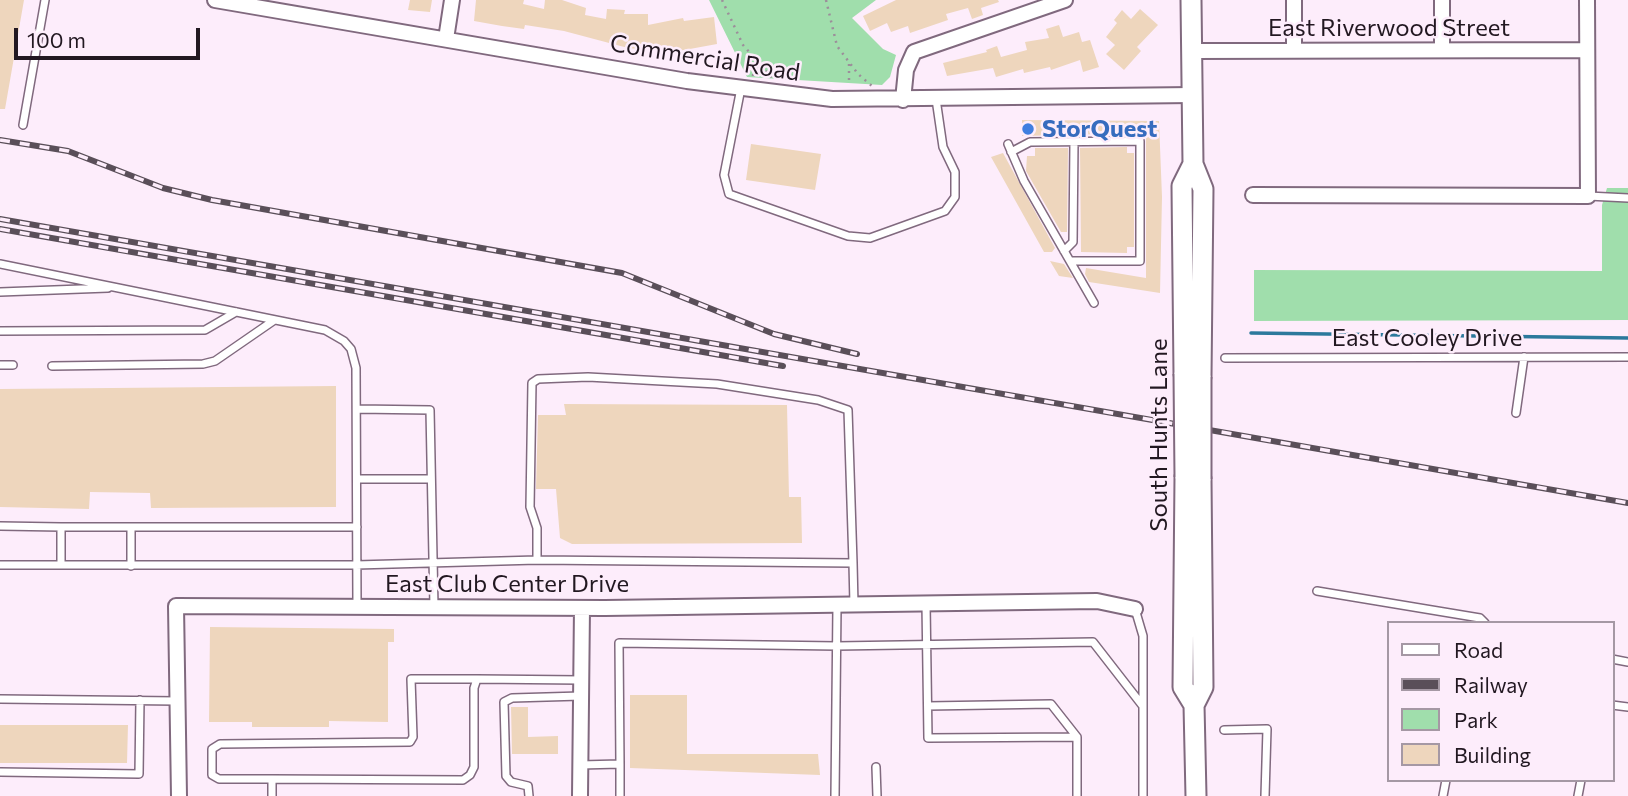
<!DOCTYPE html>
<style>
body{margin:0}
#map{position:relative;width:1628px;height:796px;overflow:hidden;background:#fdedfb;font-family:Commissioner,sans-serif}
canvas{display:block}
.legend{position:absolute;left:1387px;top:621px;width:228px;height:161px;box-sizing:border-box;background:#fdedfb;border:2px solid #a598a4;margin:0;padding:9px 12px;list-style:none;font-size:21px;color:#221821}
.legend li{display:flex;align-items:center;gap:14px;height:35px}
.legend b{width:35px;border:2px solid #a598a4}
.scale{position:absolute;left:14px;top:28px;width:186px;height:32px;box-sizing:border-box;border:4px solid #221821;border-top:0;padding-left:9px;font-size:21px;line-height:24px;white-space:nowrap;color:#221821;-webkit-text-stroke:5px #fdedfb;paint-order:stroke}
</style>
<div id="map">
<canvas width="1628" height="796"></canvas>
<ul class="legend">
<li><b style="height:9px;background:#fff"></b>Road</li>
<li><b style="height:9px;background:#5a4f59"></b>Railway</li>
<li><b style="height:19px;background:#a0deac"></b>Park</li>
<li><b style="height:19px;background:#eed6bd"></b>Building</li>
</ul>
<div class="scale">100 m</div>
</div>
<script>
const context = document.querySelector('canvas').getContext('2d');
context.lineJoin = 'round';
function fillPath(path, color) {
  context.fillStyle = color;
  context.fill(path, 'evenodd');
}
function toPath(rows) {
  const path = new Path2D();
  for (const r of rows) {
    path.moveTo(r[0], r[1]);
    for (let i = 2; i < r.length; i += 2) path.lineTo(r[i], r[i + 1]);
  }
  return path;
}
function stroke(path, color, width, dash) {
  context.strokeStyle = color;
  context.lineWidth = width;
  context.lineCap = dash ? 'butt' : 'round';
  context.setLineDash(dash || []);
  context.stroke(path);
}
function label(font, color, halo, rows, align = 'center') {
  context.font = font + ' Commissioner,sans-serif';
  context.lineWidth = 5;
  context.setLineDash([]);
  context.textBaseline = 'middle';
  context.strokeStyle = halo;
  context.fillStyle = color;
  for (const [text, x, y, turn = 0] of rows) {
    context.save();
    context.translate(x, y);
    context.rotate((+turn || 0) * Math.PI / 180);
    context.textAlign = isNaN(turn) ? turn : align;
    if (halo) context.strokeText(text, 0, 0);
    context.fillText(text, 0, 0);
    context.restore();
  }
}
fillPath(toPath([
 [709,0,876,0,852,18,883,49,896,55,890,77,882,85,747,77],
 [1607,188,1628,188,1628,320,1254,321,1254,270,1602,271,1602,205]
]), '#a0deac');
stroke(toPath([
 [1251,333,1628,338]
]), '#2c799c', 3.5);
fillPath(toPath([
 [0,0,24,0,5,109,0,109],
 [410,0,432,0,430,12,408,10],
 [476,0,524,0,523,4,544,9,545,0,562,0,586,8,585,15,606,19,607,9,625,10,624,14,648,14,648,25,683,18,684,21,714,17,717,44,668,53,667,46,639,44,639,49,628,48,564,31,525,25,524,29,502,26,474,21],
 [896,0,998,0,999,2,981,8,983,15,972,19,968,8,946,14,948,20,910,33,908,26,891,32,887,23,870,31,863,16],
 [1140,9,1158,25,1137,47,1141,51,1124,70,1106,54,1115,45,1106,37,1117,23,1114,20,1122,10,1131,19],
 [1059,25,1063,37,1079,32,1082,42,1090,40,1099,67,1083,72,1080,60,1051,70,1050,67,1024,73,1023,69,996,77,993,68,947,76,943,63,987,52,986,50,997,46,1001,57,1027,50,1025,42,1049,38,1046,29],
 [1022,120,1159,121,1162,197,1160,293,1089,282,1085,274,1086,268,1146,278,1146,133,1022,136],
 [751,144,821,154,815,190,746,180],
 [1127,147,1127,153,1134,153,1134,247,1127,247,1127,253,1081,252,1080,148],
 [1035,148,1068,148,1067,232,1061,232,1026,171,1027,156,1035,156],
 [1003,153,1055,248,1052,252,1044,252,991,157],
 [1050,261,1064,264,1073,278,1059,276],
 [336,386,336,507,151,508,150,493,90,492,89,509,0,507,0,389],
 [564,404,787,405,789,497,801,497,802,543,572,544,560,538,556,489,536,489,538,415,566,415],
 [210,627,394,629,394,642,388,642,388,722,329,721,329,727,252,727,252,722,209,722],
 [630,695,687,695,687,754,818,754,820,775,630,768],
 [511,707,528,707,528,737,558,736,558,754,512,754],
 [0,725,128,725,127,763,0,763]
]), '#eed6bd');
const service = toPath([
 [741,88,724,175,729,194,848,236,870,238,945,211,955,197,955,172,943,147,936,99],
 [23,125,45,0],
 [1008,144,1024,181,1094,303],
 [1011,152,1030,142,1140,141,1140,261,1070,261],
 [1588,196,1628,198],
 [1064,251,1073,242,1074,142],
 [0,264,325,330,344,341,351,349,356,368,357,606],
 [0,292,108,288],
 [0,331,205,330,236,312],
 [1225,358,1628,357],
 [0,365,13,365],
 [52,366,203,364,215,361,273,321],
 [357,409,430,410,434,607],
 [1516,413,1524,357],
 [357,479,431,479],
 [0,526,61,527],
 [357,527,61,527,61,565,356,565,537,560],
 [131,528,131,566],
 [853,563,537,560,537,528,530,507,532,383,538,379,588,377,717,384,818,400,848,410,853,563,854,605],
 [0,565,61,565],
 [1317,591,1480,618,1485,623],
 [926,604,928,738,1077,737,1051,704,928,706],
 [1135,609,1143,636,1143,796],
 [1612,659,1628,662],
 [0,699,177,701],
 [1612,705,1628,707],
 [1224,730,1267,729,1265,796],
 [1077,737,1077,796],
 [620,764,619,643,837,646,1093,642,1142,705],
 [580,765,620,764,620,796],
 [876,767,877,796],
 [0,772,139,774,140,700],
 [272,779,219,779,212,775,212,749,220,744,410,742,413,737,411,679,477,679],
 [272,796,272,779,463,780,470,775,474,767,474,688,477,679,581,680],
 [529,796,528,786,511,782,506,776,504,702,512,698,581,696],
 [835,796,837,606],
 [1443,796,1446,780],
 [1578,796,1581,780]
]);
const minor = toPath([
 [215,0,687,81,832,99,1193,95],
 [1294,0,1294,50],
 [1442,0,1442,50],
 [446,39,452,0],
 [1191,51,1587,50],
 [903,100,906,70,914,52,1065,0],
 [1253,195,1588,196,1587,0],
 [179,796,176,606,605,608,1097,601,1135,609],
 [580,796,582,608]
]);
const secondary = toPath([
 [1191,0,1193,164,1203,189,1201,377],
 [1184,374,1182,186,1193,164],
 [1185,477,1183,687,1194,705],
 [1196,796,1194,705,1203,687,1201,479]
]);
stroke(service, '#80697e', 10);
stroke(minor, '#80697e', 18);
stroke(secondary, '#80697e', 23);
stroke(toPath([
 [722,0,743,45,774,80],
 [826,0,837,46,858,74,872,86],
 [849,64,849,85],
 [753,76,754,62]
]), '#9c8e9a', 2.5, [2, 5]);
stroke(service, '#fff', 7);
stroke(minor, '#fff', 14);
stroke(secondary, '#fff', 19);
const rail = toPath([
 [0,140,68,151,163,188,212,200,622,273,774,334,857,354],
 [0,219,1628,503],
 [0,229,783,366]
]);
stroke(rail, '#5a4f59', 6);
stroke(rail, '#fdedfb', 3.5, [10]);
const secondaryBridge = toPath([
 [1184,374,1185,477],
 [1201,377,1201,479]
]);
stroke(secondaryBridge, '#80697e', 23, []);
stroke(secondaryBridge, '#fff', 19);
for (const [x, y, r, color] of [
 [1028,129,7,"#3f7fe0"]
]) {
  const dot = new Path2D();
  dot.arc(x, y, r, 0, 2 * Math.PI);
  context.fillStyle = color;
  context.fill(dot);
  stroke(dot, '#fdedfb', 2.5);
}
label('24px', '#221821', '#fdedfb', [
 ["East Riverwood Street",1389,28],
 ["Commercial Road",705,58,9],
 ["East Cooley Drive",1427,338],
 ["South Hunts Lane",1159,435,-90],
 ["East Club Center Drive",507,584]
]);
label('bold 24px', '#366cbe', '#fdedfb', [
 ["StorQuest",1042,129]
], 'left');
</script>
